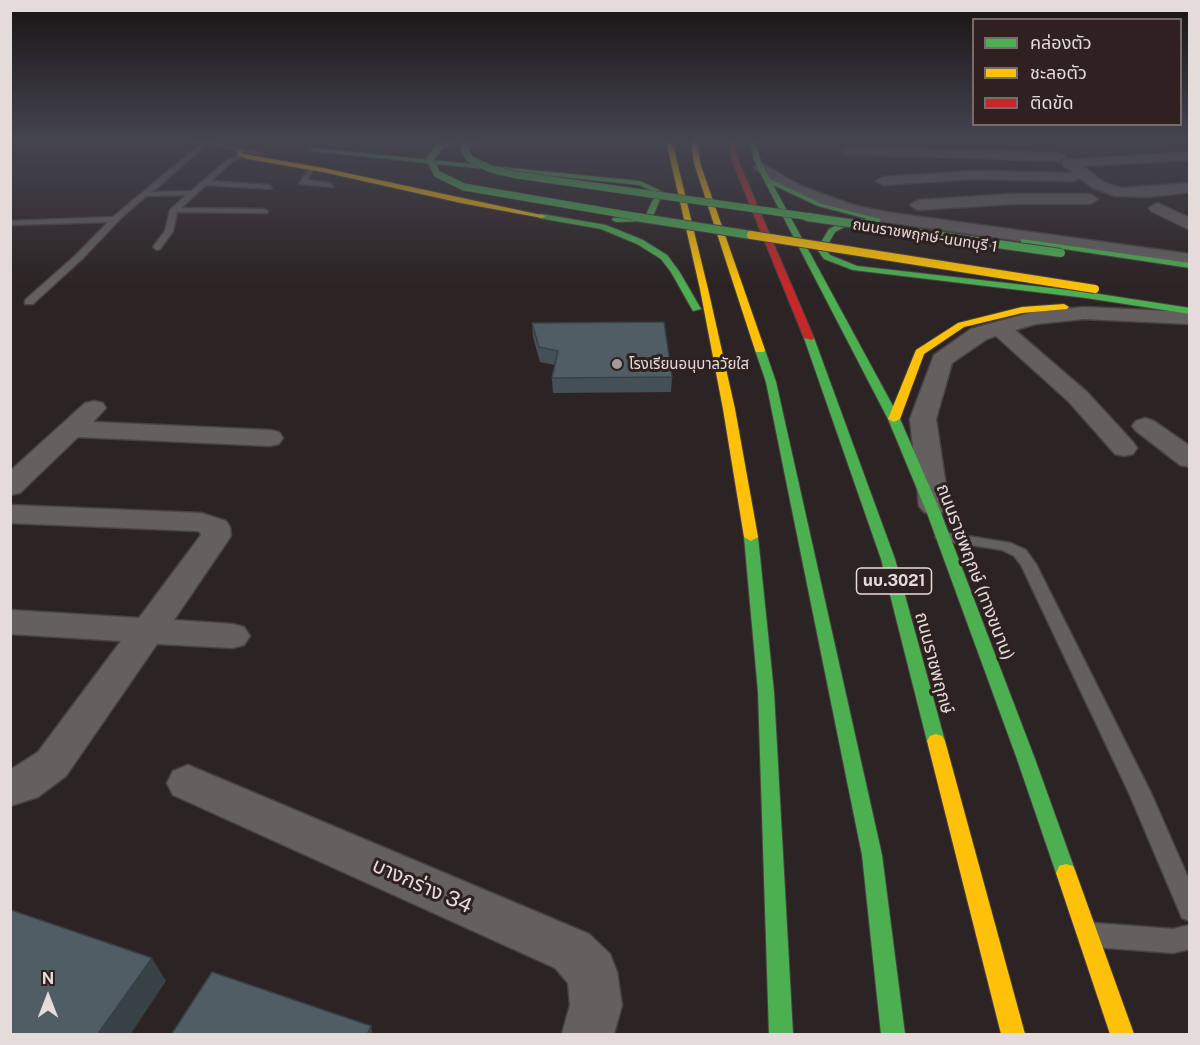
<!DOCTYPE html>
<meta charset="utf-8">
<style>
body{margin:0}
#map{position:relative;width:1200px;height:1045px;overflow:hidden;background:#2c2424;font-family:"Public Sans","Noto Sans Thai",sans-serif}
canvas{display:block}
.frame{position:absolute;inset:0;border:12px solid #e5dbda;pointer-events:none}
.legend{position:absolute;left:972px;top:18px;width:210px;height:108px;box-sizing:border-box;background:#2f2120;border:2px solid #786b6a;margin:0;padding:8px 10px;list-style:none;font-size:18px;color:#e5dbda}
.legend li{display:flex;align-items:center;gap:12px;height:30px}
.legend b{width:30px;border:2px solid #786b6a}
.north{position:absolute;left:18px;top:967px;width:60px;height:60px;-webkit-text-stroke:4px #2f2120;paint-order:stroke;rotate:0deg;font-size:16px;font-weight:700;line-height:24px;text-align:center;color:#e5dbda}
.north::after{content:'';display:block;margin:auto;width:21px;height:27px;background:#e5dbda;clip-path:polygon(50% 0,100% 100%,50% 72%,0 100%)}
</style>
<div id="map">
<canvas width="1200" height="1045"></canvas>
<div class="frame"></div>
<ul class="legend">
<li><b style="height:8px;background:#4caf50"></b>คล่องตัว</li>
<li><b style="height:8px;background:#ffc107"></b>ชะลอตัว</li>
<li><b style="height:8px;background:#c62828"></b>ติดขัด</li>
</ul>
<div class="north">N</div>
</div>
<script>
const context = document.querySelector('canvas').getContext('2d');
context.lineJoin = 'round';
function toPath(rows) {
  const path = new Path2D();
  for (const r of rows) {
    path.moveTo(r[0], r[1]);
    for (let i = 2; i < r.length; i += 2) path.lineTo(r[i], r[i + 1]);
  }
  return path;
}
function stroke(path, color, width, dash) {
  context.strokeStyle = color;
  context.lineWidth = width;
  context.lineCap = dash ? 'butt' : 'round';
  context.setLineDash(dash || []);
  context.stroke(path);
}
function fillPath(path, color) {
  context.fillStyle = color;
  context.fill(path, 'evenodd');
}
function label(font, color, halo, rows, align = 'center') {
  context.font = font + ' "Public Sans","Noto Sans Thai",sans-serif';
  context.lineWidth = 6;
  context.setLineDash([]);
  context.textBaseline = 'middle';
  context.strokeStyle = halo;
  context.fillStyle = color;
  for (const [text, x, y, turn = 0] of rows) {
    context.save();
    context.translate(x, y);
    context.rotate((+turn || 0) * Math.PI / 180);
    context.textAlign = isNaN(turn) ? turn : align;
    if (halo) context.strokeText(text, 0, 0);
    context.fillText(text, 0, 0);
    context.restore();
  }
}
const lane = toPath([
 [203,142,208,143,152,192,191,191,229,159,241,153,243,156,233,161,211,181,269,185,272,189,206,185,181,208,264,209,268,211,267,213,177,212,173,231,160,249,157,250,153,247,165,231,170,210,186,195,146,196,122,217,82,259,33,304,25,304,25,300,76,255,108,222,10,225,10,221,113,217,203,142],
 [311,166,314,168,307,180,330,183,333,187,299,184,311,166],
 [943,532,1011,543,1026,550,1036,564,1151,793,1190,882,1190,921,1182,918,1129,793,1021,565,1014,556,1002,550,938,540,935,537,943,532],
 [1094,923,1173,929,1190,925,1190,949,1173,953,1094,947,1085,943,1082,935,1085,927,1094,923]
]);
const street = toPath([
 [849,147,1059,153,1066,157,1059,161,844,154,842,151,849,147],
 [1190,152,1190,160,1083,166,1103,182,1121,188,1190,183,1190,192,1148,197,1115,196,1093,188,1080,178,1073,181,973,179,883,185,876,181,883,177,973,171,1074,173,1064,166,1062,163,1064,160,1190,152],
 [761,163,801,186,853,205,886,212,1190,254,1190,265,886,222,849,214,791,192,756,170,754,167,761,163],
 [1012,194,1090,194,1098,199,1090,204,1012,204,918,210,910,205,918,200,1012,194],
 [1157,203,1190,218,1190,230,1151,211,1149,208,1157,203],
 [1084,307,1190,312,1190,324,1084,319,1036,324,1015,330,1087,392,1133,442,1137,448,1133,454,1124,456,1115,454,1069,402,996,336,987,339,952,363,936,419,949,506,944,512,934,515,924,512,919,506,910,419,934,355,971,329,992,323,1034,312,1084,307],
 [94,401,103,403,106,408,93,422,270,430,279,432,283,438,279,444,270,446,78,437,20,493,10,495,10,471,85,403,94,401],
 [1145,418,1154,421,1190,446,1190,467,1180,465,1136,431,1132,426,1136,421,1145,418],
 [10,505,201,513,226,521,230,527,231,536,174,620,232,624,244,627,250,636,244,645,232,648,157,644,66,776,38,797,10,806,10,770,38,752,121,641,10,634,10,610,139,618,201,535,200,532,197,531,10,523,10,505],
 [188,765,589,934,610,954,617,972,622,1005,614,1034,562,1034,570,1005,568,983,555,968,173,795,167,783,173,771,188,765]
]);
const fast = toPath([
 [749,141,755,141,761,162,770,179,822,204,880,219,881,221,877,223,850,224,835,232,825,249,830,255,857,266,1086,292,1190,308,1190,314,1086,298,853,270,824,259,817,249,829,229,846,220,868,219,818,206,773,185,900,419,941,513,1035,759,1076,873,1073,880,1066,882,1059,880,1056,873,1017,759,927,513,888,419,764,180,755,162,749,141],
 [313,148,640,181,663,192,651,221,616,222,612,220,613,218,645,217,656,193,639,185,311,151,313,148],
 [542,214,606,225,643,240,667,255,679,271,701,309,693,311,671,272,661,259,637,244,601,229,539,218,539,214,542,214],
 [1021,239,1190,263,1190,268,1024,243,1021,243,1021,239],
 [809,335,814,338,895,559,945,741,942,746,936,748,930,746,927,741,881,559,804,338,809,335],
 [760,347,765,350,776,382,882,855,905,1034,881,1034,862,855,766,382,755,350,760,347],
 [751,533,758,537,774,692,793,1034,769,1034,758,692,744,537,751,533]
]);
const slow = toPath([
 [666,141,672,141,708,289,735,409,758,537,751,541,744,537,723,409,700,289,666,141],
 [691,141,697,141,700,163,765,350,764,352,756,352,755,350,694,163,691,141],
 [238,148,242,148,242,153,249,155,323,168,546,216,542,218,461,203,323,172,248,159,237,155,238,148],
 [1064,304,1069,307,1067,309,1022,313,964,327,924,354,900,419,894,422,888,419,916,350,958,323,1022,307,1064,304],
 [936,734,942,736,945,741,1025,1034,1001,1034,927,741,930,736,936,734],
 [1066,864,1073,866,1076,873,1134,1034,1110,1034,1056,873,1059,866,1066,864]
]);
const jam = toPath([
 [191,141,204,141,265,153,262,155,191,141],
 [728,141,734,141,739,163,814,338,812,340,804,338,733,163,728,141]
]);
stroke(lane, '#494242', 3);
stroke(street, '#494242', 3);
stroke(fast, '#494242', 2);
stroke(slow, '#494242', 2);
stroke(jam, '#494242', 2);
fillPath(lane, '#646060');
fillPath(street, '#646060');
fillPath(fast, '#4caf50');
fillPath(slow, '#ffc107');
fillPath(jam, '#c62828');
const fastBridgeFar1 = toPath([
 [452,141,440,146,430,159,437,174,464,187,645,218],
 [472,141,464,149,470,159,491,169,517,175,818,218]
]);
const fastBridge = toPath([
 [636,217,751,235],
 [807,217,1061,253]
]);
const slowBridge = toPath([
 [751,235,1095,289]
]);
stroke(fastBridgeFar1, '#494242', 8, []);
stroke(fastBridge, '#494242', 10, []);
stroke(slowBridge, '#494242', 10, []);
stroke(fastBridgeFar1, '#4caf50', 7);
stroke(fastBridge, '#4caf50', 8);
stroke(slowBridge, '#ffc107', 8);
fillPath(toPath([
 [532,323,672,377,671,392,553,393,552,378,555,365,540,362,533,337]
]), '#455056');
fillPath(toPath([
 [152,958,166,981,130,1035,97,1035],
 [371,1026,373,1035,367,1035]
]), '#384146');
const building = toPath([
 [664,322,672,377,552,378,558,351,539,347,532,323,664,322],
 [11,910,152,958,97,1035,10,1035,10,911,11,910],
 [212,972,371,1026,367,1035,171,1035,212,972]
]);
fillPath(building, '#505d64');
stroke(building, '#384146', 1.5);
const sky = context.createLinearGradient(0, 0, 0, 287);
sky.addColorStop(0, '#181414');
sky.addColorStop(0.49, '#454550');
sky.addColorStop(1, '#45455000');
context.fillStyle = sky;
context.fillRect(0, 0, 1200, 287);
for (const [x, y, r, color] of [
 [617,364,6,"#a49b9a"]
]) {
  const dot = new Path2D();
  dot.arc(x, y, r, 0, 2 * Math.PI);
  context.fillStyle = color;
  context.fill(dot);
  stroke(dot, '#2f2120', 2);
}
label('15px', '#e5dbda', '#2f2120', [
 ["ถนนราชพฤกษ์-นนทบุรี 1",925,236,9]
]);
label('15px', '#e5dbda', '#2f2120', [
 ["โรงเรียนอนุบาลวัยใส",629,364]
], 'left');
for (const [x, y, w] of [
 [894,581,75]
]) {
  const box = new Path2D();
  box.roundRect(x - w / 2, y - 13, w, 26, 4.5);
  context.fillStyle = '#2f2120';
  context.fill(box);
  stroke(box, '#e5dbda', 1.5);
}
label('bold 16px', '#e5dbda', null, [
 ["นบ.3021",894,581]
]);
label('18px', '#e5dbda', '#2f2120', [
 ["ถนนราชพฤกษ์ (ทางขนาน)",975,572,69],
 ["ถนนราชพฤกษ์",934,663,75]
]);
label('21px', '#e5dbda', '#2f2120', [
 ["บางกร่าง 34",422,886,24]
]);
</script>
